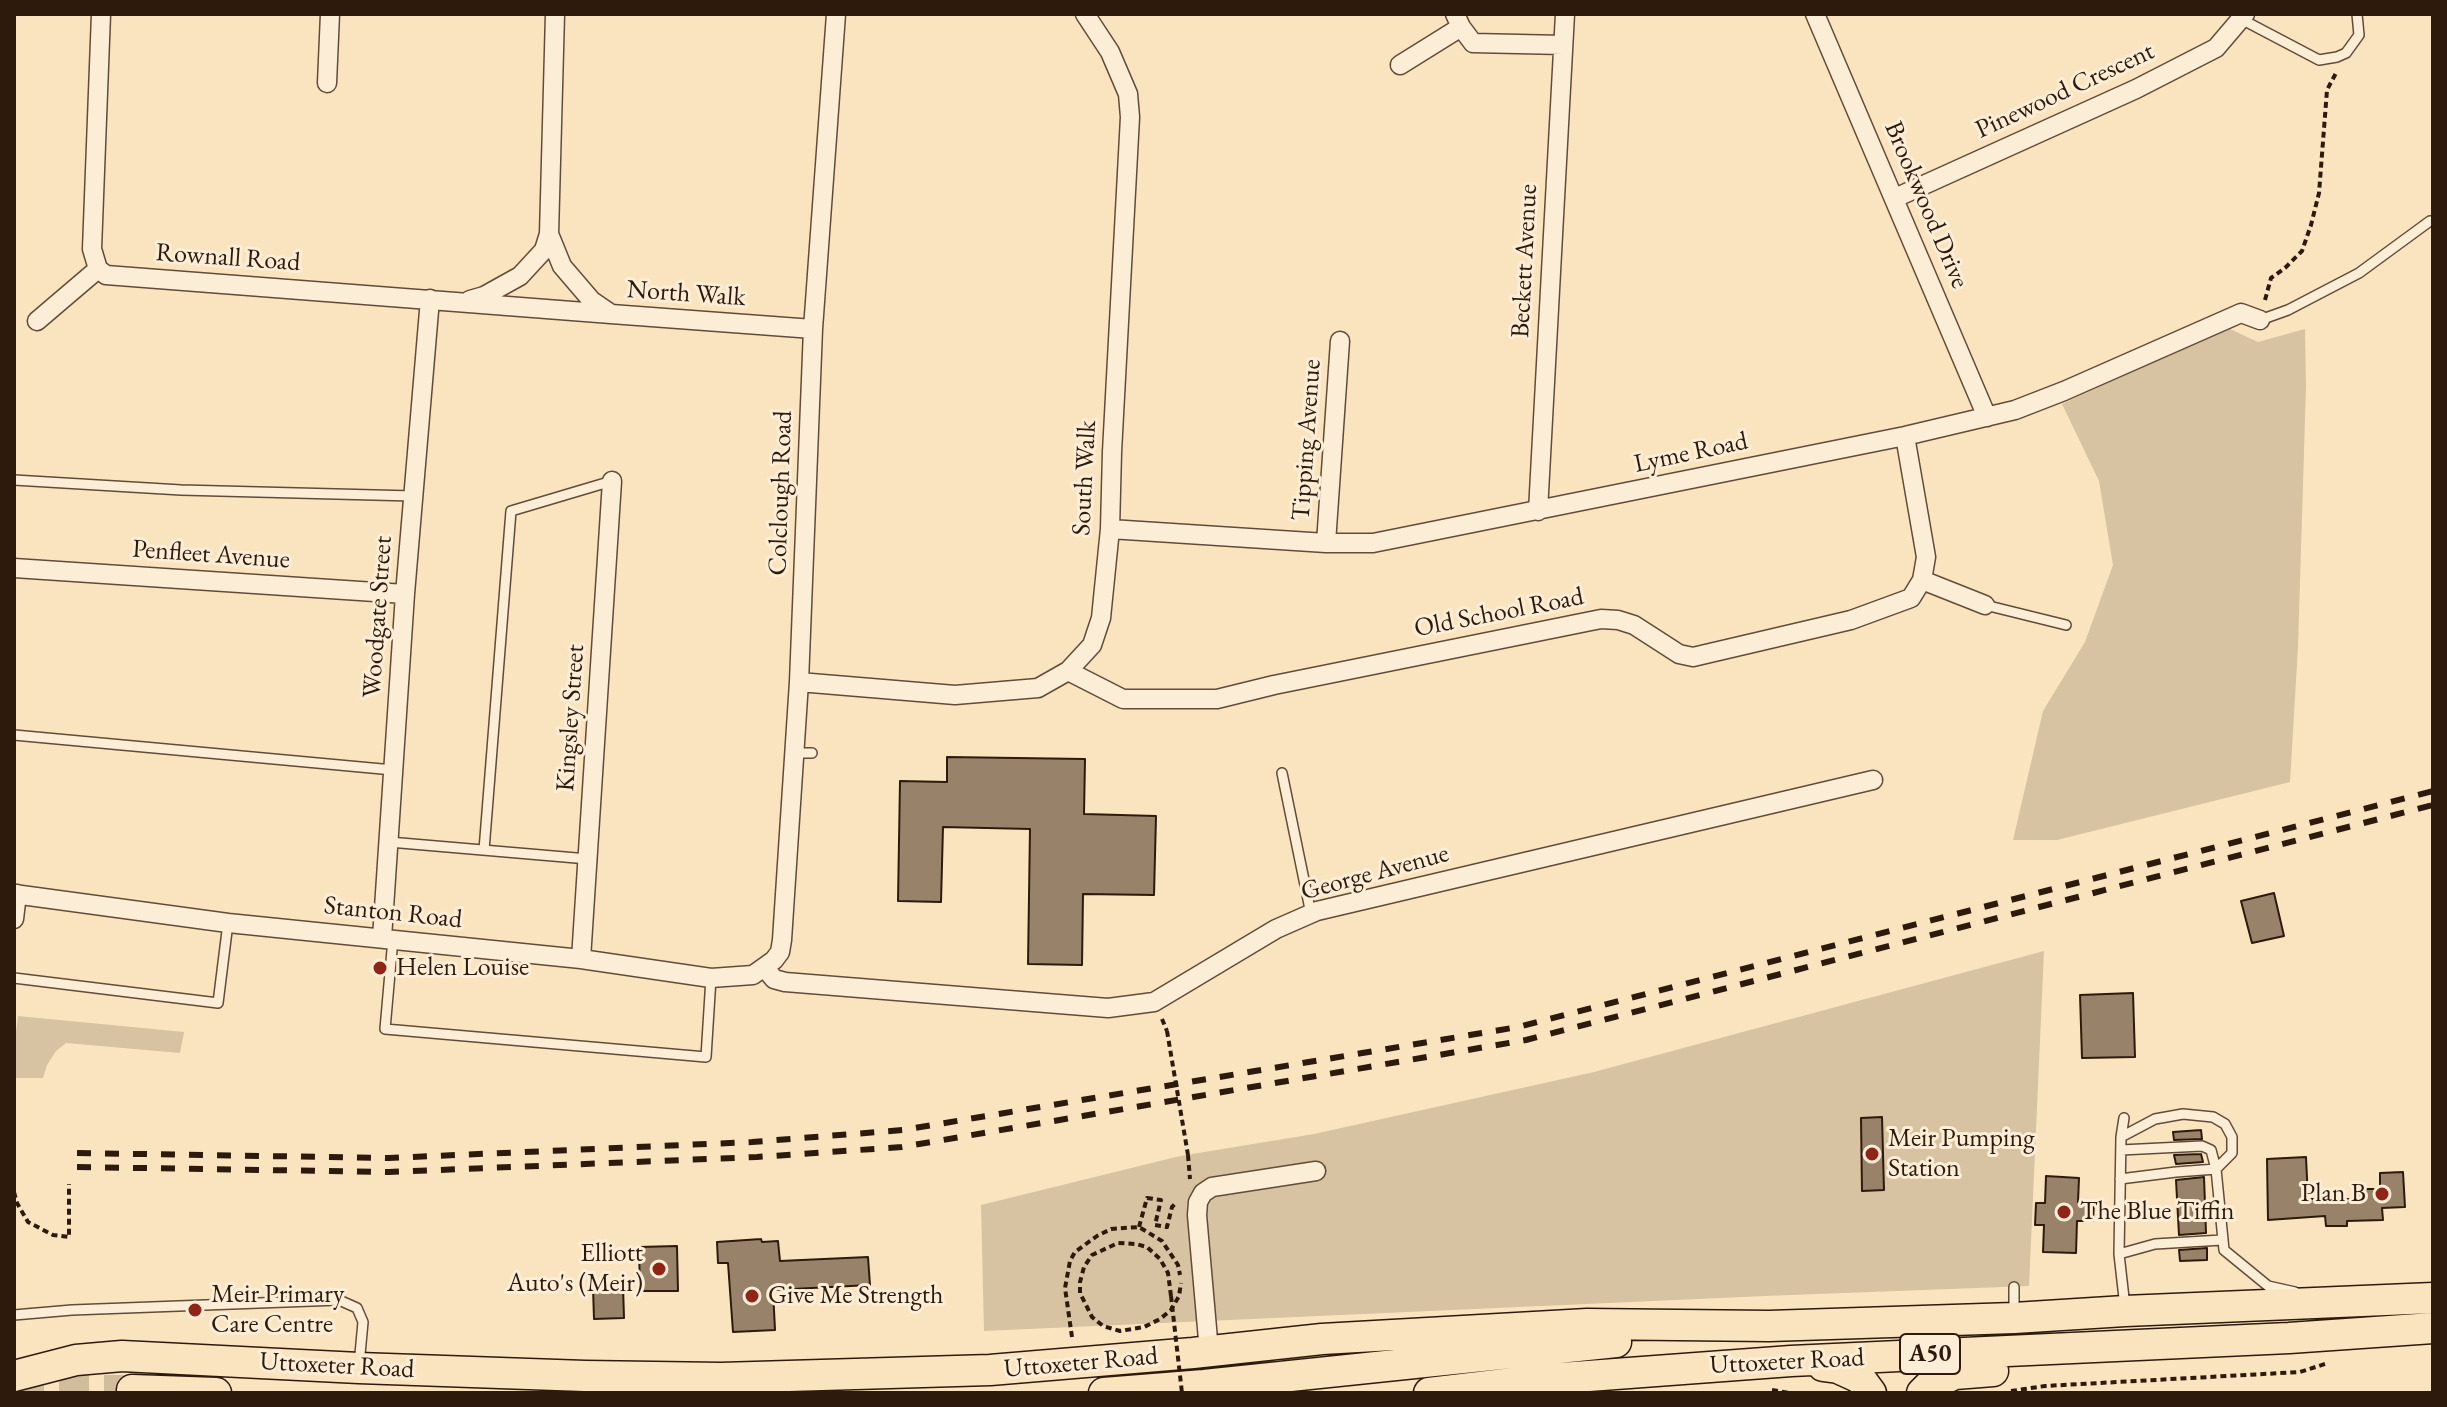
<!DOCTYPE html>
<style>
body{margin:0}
#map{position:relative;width:2447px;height:1407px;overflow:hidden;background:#fae4c0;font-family:"EB Garamond",serif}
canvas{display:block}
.frame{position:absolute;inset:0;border:16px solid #2e1a0c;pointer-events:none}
</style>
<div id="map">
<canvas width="2447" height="1407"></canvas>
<div class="frame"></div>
</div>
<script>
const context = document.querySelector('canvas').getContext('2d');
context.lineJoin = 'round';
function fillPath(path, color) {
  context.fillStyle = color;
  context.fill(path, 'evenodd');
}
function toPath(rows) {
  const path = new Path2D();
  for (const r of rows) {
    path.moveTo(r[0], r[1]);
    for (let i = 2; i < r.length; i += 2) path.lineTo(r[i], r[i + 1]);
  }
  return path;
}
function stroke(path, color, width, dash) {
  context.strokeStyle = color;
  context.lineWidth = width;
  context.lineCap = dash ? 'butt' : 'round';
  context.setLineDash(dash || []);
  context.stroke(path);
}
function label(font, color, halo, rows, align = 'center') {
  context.font = font + ' "EB Garamond",serif';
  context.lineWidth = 6;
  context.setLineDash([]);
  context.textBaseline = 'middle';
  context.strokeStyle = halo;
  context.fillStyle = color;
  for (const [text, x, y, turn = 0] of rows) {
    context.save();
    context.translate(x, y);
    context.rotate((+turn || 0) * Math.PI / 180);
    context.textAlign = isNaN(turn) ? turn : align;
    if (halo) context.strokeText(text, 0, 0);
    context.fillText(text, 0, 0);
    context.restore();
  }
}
fillPath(toPath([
 [2228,328,2258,342,2305,329,2306,387,2298,647,2290,782,2057,840,2013,840,2043,711,2085,642,2113,565,2099,481,2062,404],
 [2044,951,2029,1286,1765,1296,984,1331,981,1205,1180,1156,1314,1134,1594,1072],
 [18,1016,184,1032,180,1053,66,1043,56,1051,47,1065,43,1078,14,1078,14,1048]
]), '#d7c2a1');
const building = toPath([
 [947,757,1085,759,1084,814,1156,816,1154,895,1083,894,1082,965,1028,964,1030,829,943,827,941,902,898,901,900,781,947,782,947,757],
 [2274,893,2284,936,2252,943,2241,901,2274,893],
 [2133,993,2135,1057,2082,1058,2080,995,2133,993],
 [1882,1117,1884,1190,1862,1191,1861,1118,1882,1117],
 [2201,1130,2202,1139,2174,1140,2173,1132,2201,1130],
 [2201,1154,2203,1162,2176,1164,2174,1155,2201,1154],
 [2306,1157,2308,1199,2359,1199,2359,1189,2380,1189,2380,1173,2403,1172,2405,1207,2382,1208,2383,1220,2347,1221,2347,1226,2326,1226,2325,1216,2268,1220,2267,1159,2306,1157],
 [2046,1176,2079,1178,2078,1202,2094,1203,2093,1221,2077,1221,2076,1253,2043,1252,2044,1225,2035,1225,2036,1203,2045,1203,2046,1176],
 [2204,1177,2206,1233,2179,1235,2176,1180,2204,1177],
 [761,1239,762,1242,778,1241,780,1261,868,1257,870,1285,773,1290,775,1330,733,1332,728,1263,718,1263,717,1242,761,1239],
 [677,1246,678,1291,640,1291,639,1247,677,1246],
 [2207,1248,2207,1260,2180,1261,2179,1250,2207,1248],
 [623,1286,624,1318,594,1319,593,1288,623,1286]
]);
fillPath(building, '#98836a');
stroke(building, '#2e1a0c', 2);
stroke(toPath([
 [14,1390,132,1390]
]), '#d1bc9c', 30, [30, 15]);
const service = toPath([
 [2241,19,2319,60,2337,57,2346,53,2359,35,2357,14],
 [2260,320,2288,310,2359,273,2430,221],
 [14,480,181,490,413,496],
 [1985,605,2066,625],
 [14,735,393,770],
 [794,753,812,753],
 [1282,773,1311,914],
 [389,842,588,859],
 [484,850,511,511,612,481],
 [393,939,385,1029,706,1057,711,978],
 [14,978,218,1003,228,923],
 [2124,1118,2121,1137,2119,1254,2125,1307],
 [2121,1137,2155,1119,2183,1114,2213,1117,2225,1124,2232,1137,2232,1153,2216,1169],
 [2121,1150,2202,1146,2211,1150,2216,1169],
 [2120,1179,2176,1172,2216,1169,2224,1250,2268,1286,2295,1292],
 [2119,1254,2155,1244,2222,1240],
 [2014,1287,2014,1314],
 [14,1315,72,1310,339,1300,357,1308,363,1322,359,1365]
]);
const minor = toPath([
 [101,14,92,249,98,269,106,275,611,314],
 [1455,14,1461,27,1473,43,1563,45],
 [1815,14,1987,417],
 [1400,65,1461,27],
 [327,83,330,14],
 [1895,198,2136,89,2216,48,2245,14],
 [549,234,562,266,592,301,611,314,813,329],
 [470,300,484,296,520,276,544,250,549,234,555,14],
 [37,321,98,269],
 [1538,511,1565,14],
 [1110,529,1326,543,1373,543,1905,436,2015,410,2064,391,2241,313,2260,320],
 [1326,543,1340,341],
 [14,568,405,594],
 [1922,580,1985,605],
 [1068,671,1123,699,1217,699,1274,685,1601,619,1618,620,1634,625,1679,654,1693,657,1851,620,1911,598,1922,580,1926,557,1905,436],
 [799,682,955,695,1038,688,1068,671,1092,645,1101,618,1110,529,1112,452,1130,117,1128,94,1110,52,1085,14],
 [14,894,228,923,581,959,711,978,753,975,774,960,780,952,782,940,799,682,813,329,836,14],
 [14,919,17,894],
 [382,938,405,594,430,299],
 [581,959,612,481],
 [765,968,774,979,785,982,1108,1008,1154,1002,1276,929,1317,911,1873,780],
 [1209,1351,1197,1215,1198,1202,1203,1193,1212,1187,1316,1171]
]);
const trunk = toPath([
 [1823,1366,1838,1368,1860,1378,1871,1393],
 [14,1376,76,1360,122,1356,359,1368,585,1376,721,1378,990,1370,1193,1353,1322,1339,1587,1324,1769,1326,2014,1318,2125,1311,2433,1298],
 [132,1390,216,1393],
 [1104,1393,1204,1385,1616,1342],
 [1429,1393,1548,1379,1791,1361,2289,1338,2433,1328],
 [1922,1393,1929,1386,1955,1374,1993,1371]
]);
stroke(service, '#614c39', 12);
stroke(minor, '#614c39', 21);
stroke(trunk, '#2e1a0c', 33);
stroke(toPath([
 [2265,300,2271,278,2285,268,2302,251,2311,225,2319,193,2327,90,2336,73],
 [1162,1019,1167,1031],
 [1188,1155,1190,1179],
 [14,1192,17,1203,28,1222,53,1235,69,1237,69,1184],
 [1139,1227,1147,1198,1161,1200,1155,1225,1167,1227,1172,1207,1177,1202],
 [1171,1296,1168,1273,1160,1259,1147,1247,1136,1244,1118,1243,1092,1255,1084,1267,1080,1282,1080,1293,1092,1317,1103,1326,1120,1331,1144,1327,1160,1319,1171,1310,1179,1296,1181,1283],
 [1072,1337,1065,1288,1070,1261,1075,1252,1097,1236,1111,1229,1139,1227,1162,1241,1178,1265,1180,1275],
 [1772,1390,1789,1393],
 [2011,1391,2045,1386,2300,1372,2328,1363]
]), '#2e1a0c', 4, [6, 4]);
stroke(service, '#fcedd6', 9);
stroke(minor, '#fcedd6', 18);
stroke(trunk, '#fae4c0', 30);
stroke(toPath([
 [77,1153,389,1158,752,1142,903,1130,1518,1027,2433,791],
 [77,1167,389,1172,757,1157,902,1147,1526,1040,2433,805]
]), '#2e1a0c', 6, [14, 14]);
stroke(toPath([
 [1167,1031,1188,1155],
 [1171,1296,1182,1393]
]), '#2e1a0c', 4, [6, 4]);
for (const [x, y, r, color] of [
 [380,968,8,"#8f2418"],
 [1872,1154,8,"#8f2418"],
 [2382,1194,8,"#8f2418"],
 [2064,1212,8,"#8f2418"],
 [659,1269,8,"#8f2418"],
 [752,1296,8,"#8f2418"],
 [195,1310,8,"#8f2418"]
]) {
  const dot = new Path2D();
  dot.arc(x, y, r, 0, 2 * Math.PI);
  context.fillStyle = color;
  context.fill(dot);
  stroke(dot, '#fcedd6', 3);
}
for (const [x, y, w] of [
 [1930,1354,60]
]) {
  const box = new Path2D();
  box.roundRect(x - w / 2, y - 20, w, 40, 6);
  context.fillStyle = '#fcedd6';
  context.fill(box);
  stroke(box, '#2e1a0c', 2);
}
label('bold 24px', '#2e1a0c', null, [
 ["A50",1930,1354]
]);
label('26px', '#2e1a0c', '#fcedd6', [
 ["Pinewood Crescent",2065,91,-25],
 ["Brookwood Drive",1926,205,67],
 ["Rownall Road",228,258,4],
 ["Beckett Avenue",1525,261,-87],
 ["North Walk",686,294,4],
 ["Tipping Avenue",1307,440,-86],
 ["Lyme Road",1691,453,-12],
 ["South Walk",1085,478,-87],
 ["Colclough Road",781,493,-88],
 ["Penfleet Avenue",211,555,4],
 ["Old School Road",1499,613,-11],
 ["Woodgate Street",378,617,-86],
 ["Kingsley Street",571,718,-86],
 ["George Avenue",1375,873,-15],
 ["Stanton Road",393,913,6],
 ["Uttoxeter Road",1787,1362,-3],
 ["Uttoxeter Road",1081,1363,-5],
 ["Uttoxeter Road",337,1366,3]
]);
label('26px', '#2e1a0c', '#fcedd6', [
 ["Helen Louise",396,968],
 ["Meir Pumping",1888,1139],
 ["Station",1888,1169],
 ["Plan B",2366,1194,"right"],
 ["The Blue Tiffin",2080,1212],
 ["Elliott",643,1254,"right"],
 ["Auto's (Meir)",643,1284,"right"],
 ["Meir Primary",211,1295],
 ["Care Centre",211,1325],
 ["Give Me Strength",768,1296]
], 'left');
</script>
